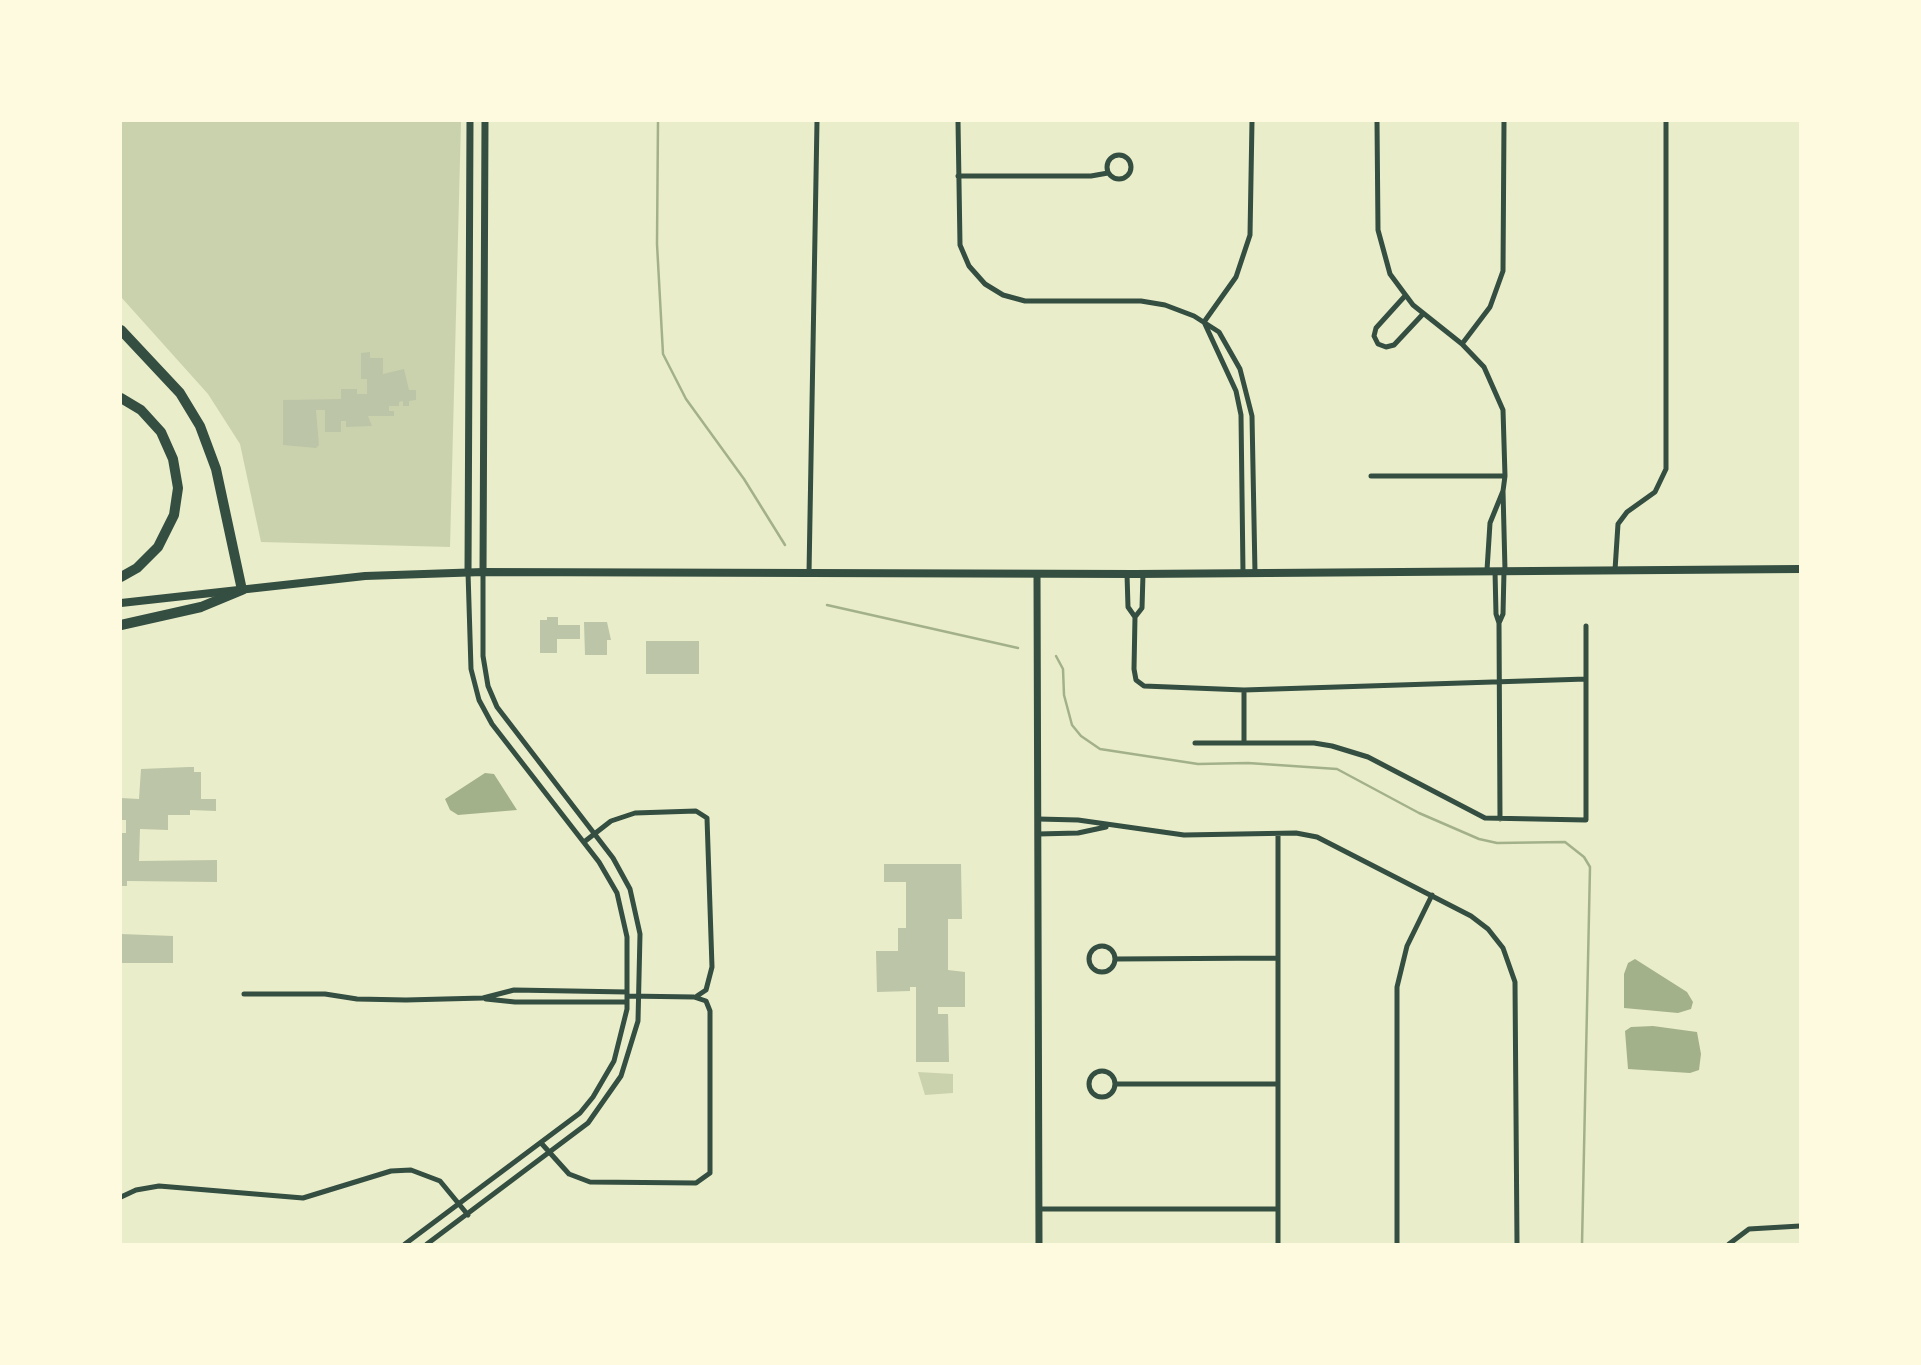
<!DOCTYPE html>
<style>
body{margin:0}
#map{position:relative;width:1921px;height:1365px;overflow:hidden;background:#e9edc9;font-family:"PT Serif",serif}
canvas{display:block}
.frame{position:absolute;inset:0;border:122px solid #fefae0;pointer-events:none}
</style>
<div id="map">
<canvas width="1921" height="1365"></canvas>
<div class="frame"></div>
</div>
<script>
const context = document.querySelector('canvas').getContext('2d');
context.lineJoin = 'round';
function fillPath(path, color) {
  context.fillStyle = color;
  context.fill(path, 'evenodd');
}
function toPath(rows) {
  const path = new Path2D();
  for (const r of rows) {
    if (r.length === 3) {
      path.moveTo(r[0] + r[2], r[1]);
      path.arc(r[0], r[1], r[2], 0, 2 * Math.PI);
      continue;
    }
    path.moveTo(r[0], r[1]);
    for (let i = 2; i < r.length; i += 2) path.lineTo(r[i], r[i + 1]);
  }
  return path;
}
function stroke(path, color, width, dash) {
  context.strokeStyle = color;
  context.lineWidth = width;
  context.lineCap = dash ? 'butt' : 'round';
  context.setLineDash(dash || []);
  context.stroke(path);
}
fillPath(toPath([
 [121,121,461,121,450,547,261,542,240,444,208,394,121,297],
 [918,1072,953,1074,953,1093,925,1095]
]), '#cad2ad');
fillPath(toPath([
 [485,773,494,774,517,810,458,815,450,810,445,799],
 [1635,959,1687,992,1693,1002,1691,1009,1678,1013,1624,1008,1624,974,1628,963],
 [1653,1026,1697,1032,1701,1054,1699,1070,1690,1073,1628,1069,1625,1031,1631,1027]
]), '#a3b18a');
stroke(toPath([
 [658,121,657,244,663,354,686,399,744,479,785,545],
 [827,605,1018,648],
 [1056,656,1063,669,1064,695,1072,725,1081,736,1100,749,1198,764,1248,763,1337,769,1419,813,1479,839,1497,843,1565,842,1584,857,1590,867,1582,1244]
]), '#a3b18a', 2.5);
fillPath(toPath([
 [370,352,370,358,383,358,383,374,404,369,409,390,416,390,416,400,409,401,409,406,403,406,403,401,399,402,399,406,389,406,389,411,394,411,394,416,368,416,372,426,346,427,346,421,341,421,341,432,325,432,325,410,316,410,319,445,316,448,283,445,283,400,341,399,341,389,357,389,357,394,367,394,367,379,361,379,361,353],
 [547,617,558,617,558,625,580,625,580,639,557,639,557,653,540,653,540,620,547,620],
 [584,622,607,622,611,640,607,640,607,655,585,655],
 [646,641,699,641,699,674,646,674],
 [189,767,194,767,194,772,201,772,201,799,216,799,216,811,190,810,190,815,168,815,168,830,140,829,139,861,217,860,217,882,127,881,127,886,121,886,121,833,126,833,126,820,121,820,121,798,139,799,141,769],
 [884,864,961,864,962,919,948,919,948,970,965,972,965,1007,938,1007,938,1014,948,1014,949,1062,916,1062,916,987,910,987,910,991,877,992,876,951,898,951,898,928,906,928,906,882,884,882],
 [121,934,173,936,173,963,121,963]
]), '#bcc5a7');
stroke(toPath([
 [958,121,960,245,969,266,985,284,1003,295,1025,301,1141,301,1165,305,1194,316,1219,332,1240,369,1252,416,1255,573],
 [1377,121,1378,230,1390,274,1413,305,1462,344,1484,367,1503,410,1505,476,1503,491,1490,523,1487,570],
 [1119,167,12],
 [958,176,1091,176,1108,173],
 [1404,297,1376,328,1374,336,1378,344,1386,347,1394,345,1423,314],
 [1204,322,1236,391,1241,415,1243,573],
 [1204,322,1236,277,1250,235,1252,121],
 [1462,344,1490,307,1503,271,1504,121],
 [1371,476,1505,476],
 [1503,491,1505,570],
 [1615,570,1618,524,1627,512,1655,492,1666,469,1666,121],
 [1495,571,1496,614,1499,623,1500,819],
 [809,573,817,121],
 [1127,574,1128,607,1135,617],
 [1143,574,1142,608,1135,617,1134,669,1136,680,1144,686,1244,690,1586,679],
 [1499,623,1503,614,1504,571],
 [1244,690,1244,743],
 [1195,743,1314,743,1332,746,1368,757,1485,818,1586,820,1586,626],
 [1038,819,1078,820,1184,835,1296,833,1317,837,1471,916,1488,929,1503,948,1515,982,1517,1244],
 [1038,834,1078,833,1106,827],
 [584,842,611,821,635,813,696,811,707,818,712,967,706,990,697,996],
 [1102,959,13],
 [1115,959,1278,958],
 [244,994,325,994,357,999,406,1000,483,998,514,990,627,992],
 [486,999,515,1002,627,1002],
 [1102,1084,13],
 [1115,1084,1278,1084],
 [542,1144,569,1174,590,1182,696,1183,710,1173,710,1011,706,1001,694,997,627,996],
 [121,1197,136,1190,159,1186,303,1198,391,1171,411,1170,440,1181,468,1215],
 [1039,1209,1278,1209],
 [405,1244,580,1113,593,1097,614,1061,627,1009,627,937,617,893,599,862,492,724,479,700,471,669,468,572],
 [427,1244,588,1123,621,1076,638,1021,640,934,630,889,613,858,497,707,488,686,483,656,483,572],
 [1278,1244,1278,834],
 [1397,1244,1397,987,1407,946,1432,895],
 [1729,1244,1749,1229,1800,1226]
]), '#344e41', 5);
stroke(toPath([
 [468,572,470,121],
 [483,572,485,121],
 [1037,574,1039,1244]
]), '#344e41', 7);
stroke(toPath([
 [121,603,365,576,483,572,1135,574,1800,569]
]), '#344e41', 8);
stroke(toPath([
 [121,330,180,393,200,426,216,469,242,590,201,607,121,625],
 [121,398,141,410,161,432,173,459,178,488,174,515,158,547,137,568,121,577]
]), '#344e41', 10);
</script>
